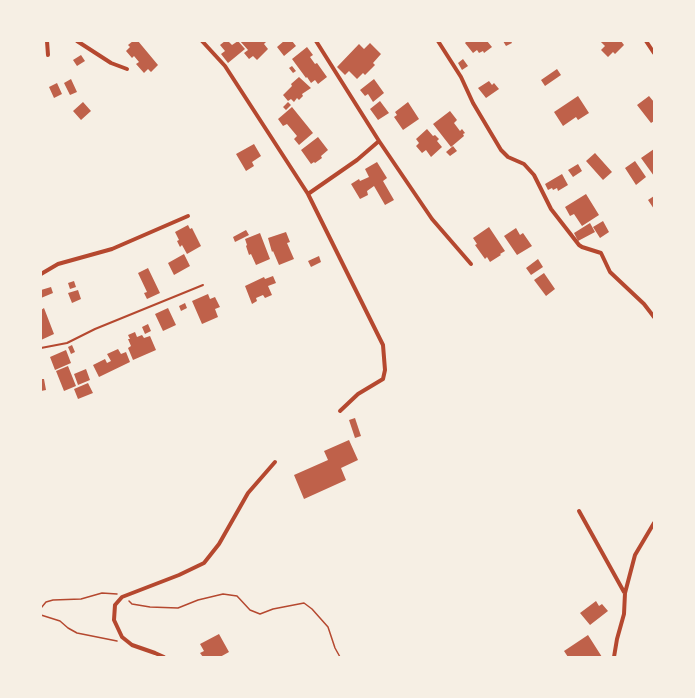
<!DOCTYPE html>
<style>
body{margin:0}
#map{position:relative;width:695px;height:698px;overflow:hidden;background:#f6efe4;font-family:"DejaVu Sans",sans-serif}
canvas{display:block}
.frame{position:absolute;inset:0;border:42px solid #f6efe4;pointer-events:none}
</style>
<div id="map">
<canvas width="695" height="698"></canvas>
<div class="frame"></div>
</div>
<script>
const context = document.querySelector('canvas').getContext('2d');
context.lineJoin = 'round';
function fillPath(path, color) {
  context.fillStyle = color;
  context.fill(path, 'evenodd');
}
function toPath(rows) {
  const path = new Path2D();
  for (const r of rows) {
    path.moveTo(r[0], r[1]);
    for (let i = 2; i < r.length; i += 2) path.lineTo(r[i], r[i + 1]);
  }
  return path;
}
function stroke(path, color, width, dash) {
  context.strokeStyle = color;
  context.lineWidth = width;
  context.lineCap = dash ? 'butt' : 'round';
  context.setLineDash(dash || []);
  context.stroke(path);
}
fillPath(toPath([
 [133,41,138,41,158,65,151,72,148,69,144,73,136,64,139,62,134,56,132,58,126,51,130,47,128,45],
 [225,41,228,41,232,45,238,41,245,49,228,63,221,54,225,51,220,45],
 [240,41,265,41,266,42,264,44,268,49,257,60,253,56,249,59,244,53,248,50],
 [284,41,292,41,296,46,284,56,277,47],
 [467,41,487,41,492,47,484,53,483,51,479,53,477,50,473,53,465,43],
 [503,41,511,41,512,43,506,46],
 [600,41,621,41,624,45,615,54,613,52,608,57,601,50,605,46],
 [370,43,381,54,373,63,375,65,365,75,363,73,357,79,349,71,345,75,337,67,359,44,364,49],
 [307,47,313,55,310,57,315,64,317,63,327,77,318,84,315,80,311,83,307,77,306,78,292,59],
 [81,55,85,61,77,66,73,60],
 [463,59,468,66,462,70,458,63],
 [292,66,296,71,293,73,289,68],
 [557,69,561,75,545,86,541,80],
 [299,77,311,88,302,94,303,96,299,100,297,98,294,102,291,99,288,101,283,95,292,86,291,84],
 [71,79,77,92,70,95,64,83],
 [374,79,384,93,373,102,368,94,365,96,360,90],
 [489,81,492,85,494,83,499,89,486,98,478,88],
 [57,83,62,94,54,98,49,87],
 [578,96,589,113,578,120,576,117,563,126,554,112],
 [649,96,654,102,654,121,651,123,637,105],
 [380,101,389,113,378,120,370,109],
 [83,102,91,111,81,120,73,111],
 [288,102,291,105,286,110,283,107],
 [408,102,419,119,403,130,394,117,397,115,395,112],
 [292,107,313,133,299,145,294,139,297,136,287,124,283,126,278,119],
 [450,111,457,120,454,123,460,131,462,129,465,133,463,134,464,136,451,147,433,124],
 [427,129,433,136,435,135,439,139,437,141,442,147,431,157,426,150,422,153,416,146,419,143,416,139],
 [318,137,328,150,321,156,322,158,315,163,314,162,311,164,301,150],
 [254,144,261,156,252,162,254,166,246,171,236,154],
 [453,146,457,151,450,156,446,152],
 [654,149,654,176,641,158],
 [595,153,612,172,603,180,586,161],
 [635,161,646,177,636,185,625,168],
 [377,162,387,178,383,181,394,200,385,205,374,186,367,191,368,195,360,199,351,184,359,179,360,181,369,177,365,169],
 [578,164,582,171,573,177,568,170],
 [562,174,568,185,558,191,557,188,553,190,552,188,548,190,545,184],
 [586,194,599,215,582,226,574,214,570,216,565,207],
 [654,196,654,209,648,200],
 [603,221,609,232,600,238,593,227],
 [590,223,595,232,578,241,574,233],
 [188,225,190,229,192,228,201,246,187,254,182,245,180,247,177,241,179,240,175,232],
 [489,227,505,251,500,254,501,255,490,262,487,257,485,259,475,245,477,244,473,238],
 [516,228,520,235,523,233,532,246,517,255,504,236],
 [246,230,249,235,235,242,233,237],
 [286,232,290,242,287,243,294,259,279,265,273,251,272,252,268,238],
 [260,233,270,259,256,265,251,254,249,255,246,246,247,245,245,239],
 [184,254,190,266,174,275,168,263],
 [319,256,321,262,311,267,308,261],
 [538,259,543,267,531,275,526,268],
 [148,268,160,293,147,299,144,293,147,292,138,273],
 [544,273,555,289,546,296,534,280],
 [273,276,276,283,268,286,272,295,265,298,263,295,256,298,257,301,252,304,245,286,264,277,265,279],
 [74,281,76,287,70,289,68,283],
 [51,287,53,293,41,298,41,290],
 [78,290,81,299,72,303,68,293],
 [208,294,210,299,215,297,220,307,215,309,218,317,202,324,192,301],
 [185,303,187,308,181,311,179,306],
 [44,308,54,334,41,340,41,310],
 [168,308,176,325,163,331,155,314],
 [148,324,151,331,145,334,142,327],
 [135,332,137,337,142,335,144,338,150,336,156,350,133,360,128,348,131,346,128,339,130,339,128,335],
 [72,345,75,352,71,354,68,347],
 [118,349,121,354,126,352,130,362,99,377,93,365,105,359,107,363,111,361,107,354],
 [66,350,71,363,55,370,50,357],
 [68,366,76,386,64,391,56,371],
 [86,369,90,380,78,385,74,374],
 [41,379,44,379,46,390,41,391],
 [88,383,93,393,78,399,74,389],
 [355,418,361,436,355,438,349,420],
 [349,440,358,460,341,468,346,480,304,499,294,475,328,460,324,451],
 [596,601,599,606,602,604,608,611,590,625,580,613],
 [219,634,229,652,220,657,203,657,200,653,204,651,200,644],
 [588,635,602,657,568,657,564,651]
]), '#bf614a');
stroke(toPath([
 [129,601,132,604,150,607,178,608,198,600,223,594,237,596,250,610,260,614,273,609,304,603,312,609,328,627,335,648,340,657],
 [41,608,46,602,53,600,81,599,102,593,117,594],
 [41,615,60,621,68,628,77,633,117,641]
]), '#b5482f', 1.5);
stroke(toPath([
 [41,348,67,343,95,329,203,285]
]), '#b5482f', 2);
stroke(toPath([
 [47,41,48,55],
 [77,41,111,63,127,69],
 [202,41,225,66,308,194],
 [316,41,379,141,357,160,308,194,383,345,385,370,383,379,358,394,340,411],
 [438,41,461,77,473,103,501,150,508,157,524,164,534,175,551,209,579,245,582,247,601,253,610,272,644,304,654,317],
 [646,41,654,53],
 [379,141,432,219,471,264],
 [41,274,58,264,112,249,188,216],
 [579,511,624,592],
 [164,657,155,653,132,645,122,637,114,620,115,605,122,597,179,575,204,563,219,544,248,493,275,462],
 [614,657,617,639,624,614,625,593,635,555,654,523]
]), '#b5482f', 4);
</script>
